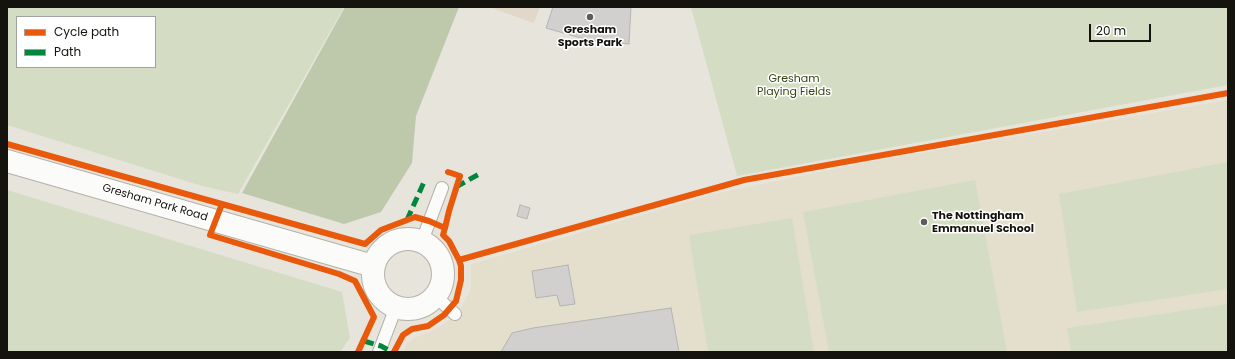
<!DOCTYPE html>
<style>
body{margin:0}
#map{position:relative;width:1235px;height:359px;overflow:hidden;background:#e7e4db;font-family:Poppins,sans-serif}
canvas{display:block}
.frame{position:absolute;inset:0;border:8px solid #15130d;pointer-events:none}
.legend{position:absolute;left:16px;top:16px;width:140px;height:52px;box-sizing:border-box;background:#fff;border:1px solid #a1a19e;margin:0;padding:5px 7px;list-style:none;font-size:12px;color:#15130d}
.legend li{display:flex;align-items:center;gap:8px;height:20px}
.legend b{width:20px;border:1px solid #a1a19e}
.scale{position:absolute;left:1089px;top:24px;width:62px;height:18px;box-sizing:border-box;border:2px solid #15130d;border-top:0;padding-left:5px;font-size:12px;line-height:14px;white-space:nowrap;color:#15130d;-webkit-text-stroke:3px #fff;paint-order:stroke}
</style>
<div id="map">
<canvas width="1235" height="359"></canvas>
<div class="frame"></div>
<ul class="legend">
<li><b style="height:5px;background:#e8590c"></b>Cycle path</li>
<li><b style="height:5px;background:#00873e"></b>Path</li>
</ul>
<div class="scale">20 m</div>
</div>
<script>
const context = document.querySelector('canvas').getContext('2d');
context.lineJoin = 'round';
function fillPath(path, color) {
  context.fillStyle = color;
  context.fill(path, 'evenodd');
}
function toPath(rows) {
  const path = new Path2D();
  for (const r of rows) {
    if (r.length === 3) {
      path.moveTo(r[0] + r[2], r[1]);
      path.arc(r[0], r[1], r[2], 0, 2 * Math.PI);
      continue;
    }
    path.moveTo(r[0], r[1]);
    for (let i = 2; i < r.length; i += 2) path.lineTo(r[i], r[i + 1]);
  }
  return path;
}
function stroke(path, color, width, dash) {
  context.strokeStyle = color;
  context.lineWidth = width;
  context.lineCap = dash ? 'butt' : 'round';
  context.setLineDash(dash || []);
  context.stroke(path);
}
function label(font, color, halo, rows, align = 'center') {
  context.font = font + ' Poppins,sans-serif';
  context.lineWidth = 3;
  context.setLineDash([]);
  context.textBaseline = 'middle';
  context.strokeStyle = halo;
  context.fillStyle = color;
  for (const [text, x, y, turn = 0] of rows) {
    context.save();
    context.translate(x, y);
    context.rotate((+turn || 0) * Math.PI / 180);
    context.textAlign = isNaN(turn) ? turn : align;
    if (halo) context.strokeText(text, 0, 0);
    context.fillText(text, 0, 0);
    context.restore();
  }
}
fillPath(toPath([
 [489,7,540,7,534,23]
]), '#e1d8c9');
fillPath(toPath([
 [1228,100,1228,352,403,352,406,345,413,338,427,333,441,326,460,310,471,289,471,264,718,193,863,163]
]), '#e4dfcd');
fillPath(toPath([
 [7,7,344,7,238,194,202,186,7,125],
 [17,17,155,17,155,67,17,67],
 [691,7,1228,7,1228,85,737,176],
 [1228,162,1228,289,1077,312,1059,194],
 [975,180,1007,352,829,352,803,212],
 [7,190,342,292,350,338,340,352,7,352],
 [792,218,814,352,708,352,689,235],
 [1228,304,1228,352,1071,352,1067,328]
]), '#d4ddc3');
fillPath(toPath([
 [345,7,459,7,416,116,412,163,381,212,344,224,242,193]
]), '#bec9ab');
const building = toPath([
 [553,7,631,7,629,44,588,40,546,28,553,7],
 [520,205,530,208,527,219,517,216,520,205],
 [568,265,575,304,560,306,557,295,536,298,532,271,568,265],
 [671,308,679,352,501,352,512,333,533,328,671,308]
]);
fillPath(building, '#d1d0cf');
stroke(building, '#b5b4b2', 1);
const lane = toPath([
 [422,241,442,188],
 [435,296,455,314],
 [379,352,396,307]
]);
const street = toPath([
 [7,161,373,266],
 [408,274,35]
]);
stroke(lane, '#b4b1aa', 14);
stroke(street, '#b4b1aa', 24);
stroke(lane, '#fbfbfa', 12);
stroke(street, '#fbfbfa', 22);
stroke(toPath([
 [456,187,481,173],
 [407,220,424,182],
 [364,341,381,346,392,352]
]), '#00873e', 5, [10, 5]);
stroke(toPath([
 [7,144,365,244,381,230,415,217,429,221,445,228,443,235,449,241,459,260],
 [222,204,210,235,339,274,355,281,374,317,358,352],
 [445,228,449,211,460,176,448,172],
 [394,352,403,335,412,329,428,326,444,315,456,301,461,280,461,266,459,260,744,180,1228,93]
]), '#e8590c', 6);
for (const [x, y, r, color] of [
 [590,17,4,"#5e5c55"],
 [924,222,4,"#5e5c55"]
]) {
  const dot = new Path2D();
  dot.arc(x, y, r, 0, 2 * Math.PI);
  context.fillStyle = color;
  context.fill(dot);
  stroke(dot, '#fff', 1.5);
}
label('bold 11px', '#15130d', '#fff', [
 ["Gresham",590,30],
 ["Sports Park",590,43],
 ["The Nottingham",932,216,"left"],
 ["Emmanuel School",932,229,"left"]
]);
label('11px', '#314511', '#fff', [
 ["Gresham",794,79],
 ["Playing Fields",794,92]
]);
label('11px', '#15130d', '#fff', [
 ["Gresham Park Road",155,203,16]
]);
</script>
